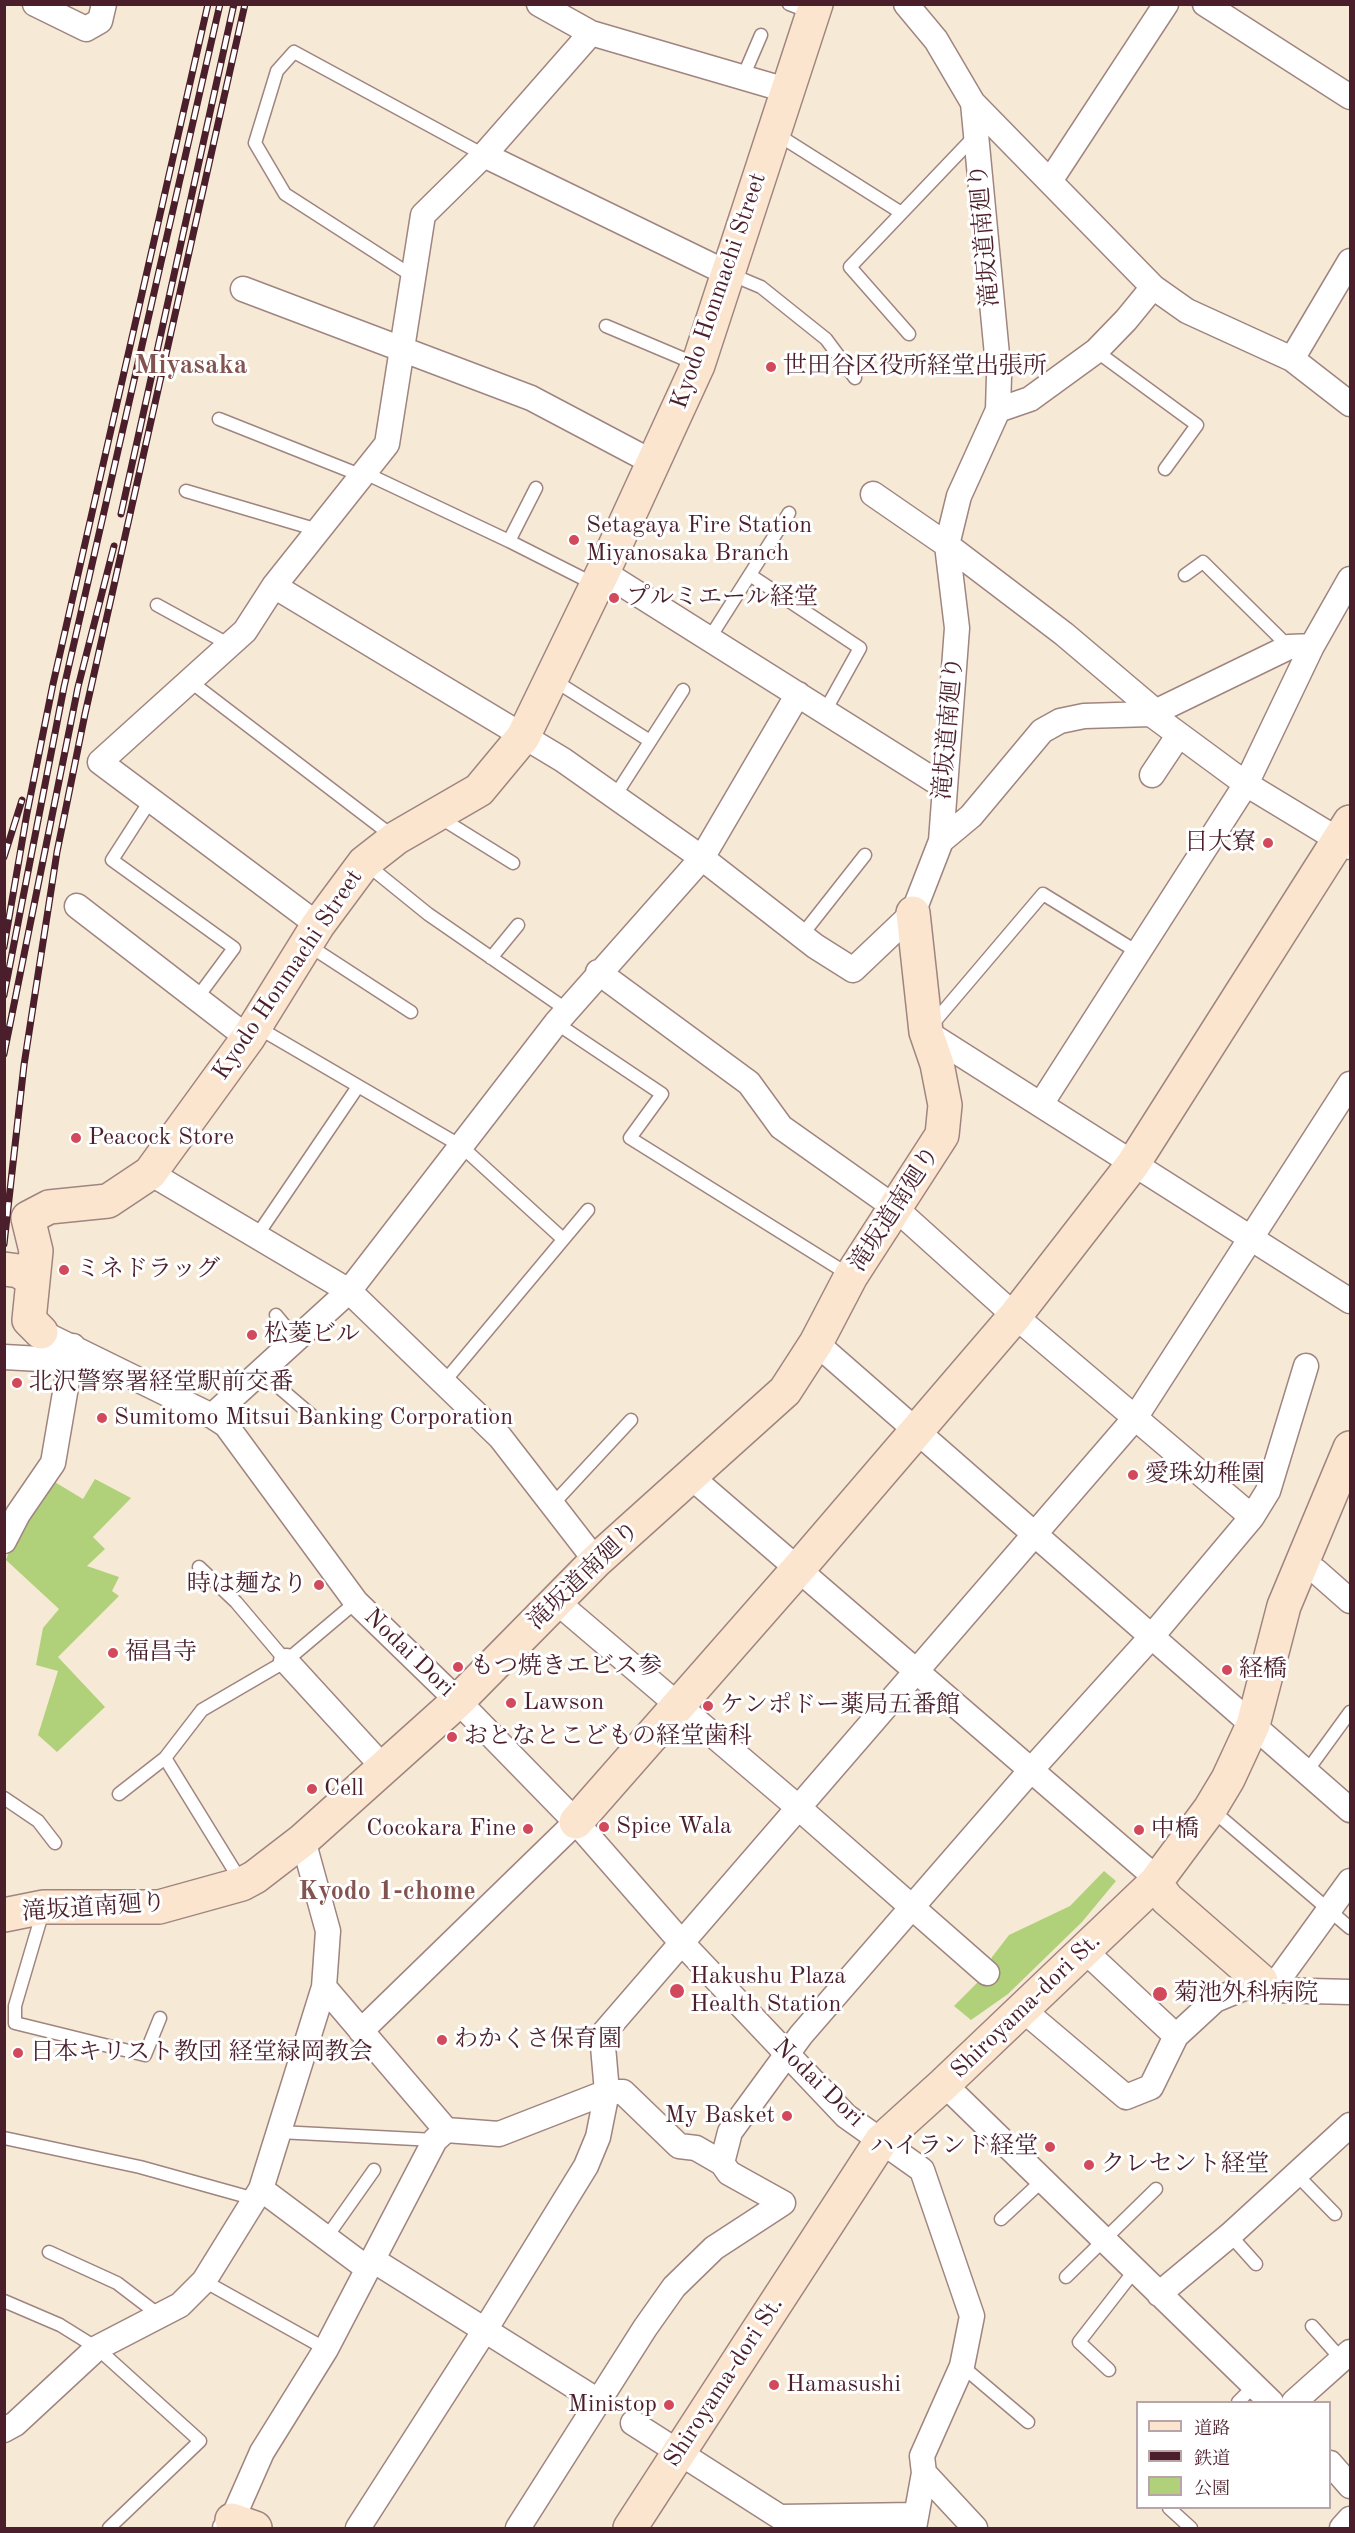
<!DOCTYPE html>
<meta charset="utf-8">
<style>
body{margin:0}
#map{position:relative;width:1355px;height:2533px;overflow:hidden;background:#f6ead6;font-family:"Old Standard TT","Noto Serif JP",serif}
canvas{display:block}
.frame{position:absolute;inset:0;border:6px solid #4a1f2b;pointer-events:none}
.legend{position:absolute;left:1136px;top:2401px;width:195px;height:108px;box-sizing:border-box;background:#fff;border:2px solid #b7a5aa;margin:0;padding:8px 10px;list-style:none;font-size:18px;color:#4a1f2b}
.legend li{display:flex;align-items:center;gap:12px;height:30px}
.legend b{width:30px;border:2px solid #b7a5aa}
</style>
<div id="map">
<canvas width="1355" height="2533"></canvas>
<div class="frame"></div>
<ul class="legend">
<li><b style="height:8px;background:#fce5cf"></b>道路</li>
<li><b style="height:8px;background:#4a1f2b"></b>鉄道</li>
<li><b style="height:16px;background:#b0d179"></b>公園</li>
</ul>
</div>
<script>
const context = document.querySelector('canvas').getContext('2d');
context.lineJoin = 'round';
function fillPath(path, color) {
  context.fillStyle = color;
  context.fill(path, 'evenodd');
}
function toPath(rows) {
  const path = new Path2D();
  for (const r of rows) {
    path.moveTo(r[0], r[1]);
    for (let i = 2; i < r.length; i += 2) path.lineTo(r[i], r[i + 1]);
  }
  return path;
}
function stroke(path, color, width, dash) {
  context.strokeStyle = color;
  context.lineWidth = width;
  context.lineCap = dash ? 'butt' : 'round';
  context.setLineDash(dash || []);
  context.stroke(path);
}
function label(font, color, halo, rows, align = 'center') {
  context.font = font + ' "Old Standard TT","Noto Serif JP",serif';
  context.lineWidth = 6;
  context.setLineDash([]);
  context.textBaseline = 'middle';
  context.strokeStyle = halo;
  context.fillStyle = color;
  for (const [text, x, y, turn = 0] of rows) {
    context.save();
    context.translate(x, y);
    context.rotate((+turn || 0) * Math.PI / 180);
    context.textAlign = isNaN(turn) ? turn : align;
    if (halo) context.strokeText(text, 0, 0);
    context.fillText(text, 0, 0);
    context.restore();
  }
}
fillPath(toPath([
 [95,1479,131,1498,93,1537,105,1549,87,1566,119,1577,112,1591,119,1596,58,1657,105,1707,57,1752,38,1735,58,1671,36,1665,43,1628,59,1609,6,1560,9,1551,53,1481,83,1499],
 [1104,1871,1116,1881,1082,1922,1008,1994,971,2020,954,2006,987,1973,992,1957,1009,1935,1070,1906]
]), '#b0d179');
const lane = toPath([
 [789,4,812,13],
 [743,77,761,35],
 [775,133,900,212],
 [730,274,761,287,826,339,855,378],
 [414,277,285,194,255,143,277,71,294,52,484,155],
 [606,326,696,364],
 [909,334,850,267,975,136],
 [1096,351,1197,425,1165,469],
 [219,419,355,473,365,473,509,541],
 [536,488,509,541,596,585],
 [186,491,318,530],
 [750,575,860,648,825,711],
 [1185,575,1203,562,1289,647],
 [157,605,230,645],
 [709,639,789,513],
 [552,679,650,741],
 [191,682,395,838],
 [615,796,683,690],
 [150,801,112,860,234,948,197,998],
 [439,817,513,863],
 [365,863,428,914,567,1010],
 [802,935,865,855],
 [308,945,411,1012],
 [491,958,518,925],
 [556,1023,662,1094,630,1138,851,1276],
 [257,1027,461,1146,563,1239],
 [930,1027,1043,894,1139,953],
 [256,1237,357,1088],
 [276,1315,296,1339],
 [260,1371,316,1419],
 [444,1382,588,1210],
 [553,1504,631,1420],
 [199,1567,236,1602,286,1661],
 [1307,1771,1350,1712],
 [119,1794,165,1758],
 [4,1798,38,1821,55,1843],
 [1211,1809,1350,1928],
 [242,1883,165,1758,202,1710,286,1661,356,1602],
 [43,1911,15,2006,15,2023,145,2055,160,2018],
 [279,2132,435,2140],
 [4,2138,140,2167,255,2199],
 [1296,2174,1335,2214],
 [1001,2219,1043,2180],
 [1230,2235,1256,2264],
 [326,2238,374,2170],
 [49,2252,117,2283,159,2315],
 [1066,2277,1156,2189],
 [204,2281,326,2349],
 [4,2301,60,2325,97,2348,200,2441,109,2528],
 [1312,2326,1342,2360],
 [962,2366,1028,2422],
 [1109,2370,1079,2342,1135,2270],
 [1238,2402,1254,2386],
 [1169,2508,1191,2528]
]);
const street = toPath([
 [35,4,86,29,100,21,104,4],
 [539,4,591,33,786,90],
 [1205,4,1350,97],
 [973,103,1153,287,1187,311,1292,359,1350,404],
 [484,155,729,274],
 [1050,181,1166,4],
 [243,289,531,398,654,463],
 [1292,359,1350,261],
 [998,410,1030,399,1096,351,1126,320,1153,287],
 [873,494,947,545,1064,634,1155,711],
 [603,572,943,786],
 [274,586,563,760,702,858,815,946,853,970,913,913,941,841,957,628,947,545,959,496,998,410,999,376,973,103,936,40,906,4],
 [1151,714,1246,784,1350,847],
 [1152,775,1178,736],
 [941,841,971,816,1042,731,1060,721,1084,716,1151,714,1289,647,1312,646],
 [77,906,248,1038],
 [318,925,100,762,245,631,274,586,387,444,423,215,484,155,591,33],
 [598,972,749,1083,781,1127,894,1207,1015,1316,1252,1517],
 [926,1032,1350,1301],
 [1041,1104,1246,784,1312,646,1350,579],
 [150,1173,349,1291,500,1437,596,1561],
 [41,1332,212,1416,226,1425,356,1602,458,1701,576,1822,681,1942,846,2116,922,2170,972,2316,962,2366,922,2456,924,2473,914,2528],
 [816,1343,1350,1810],
 [4,1357,59,1360],
 [212,1416,349,1291,556,1023,702,858,798,694],
 [690,1476,1148,1871,1155,1883],
 [4,1541,18,1514,53,1463,73,1346],
 [1300,1564,1316,1571,1350,1601],
 [557,1602,800,1809,987,1973],
 [286,1661,383,1767],
 [1085,1951,1176,2036],
 [324,1987,446,2130],
 [1271,1990,1350,1881],
 [1022,2009,1126,2097,1151,2087,1176,2036,1215,2000,1261,1981,1271,1990,1350,1992],
 [361,2031,576,1822],
 [944,2084,1271,2402],
 [722,2163,730,2132,801,2035,1031,1770,1152,1636,1252,1517,1268,1491,1306,1366],
 [261,2189,368,2269],
 [373,2260,598,2401],
 [1159,2294,1230,2235,1350,2125],
 [1294,2402,1350,2352],
 [633,2423,780,2517,915,2515],
 [4,2430,15,2424,97,2348,180,2305,204,2281,261,2189,324,1987,328,1931,303,1840],
 [1330,2463,1350,2486],
 [924,2473,975,2528],
 [225,2528,232,2520,262,2452,326,2349,435,2140,446,2130,499,2134,607,2092,623,2092,679,2146,696,2148,722,2163,729,2173,783,2203,714,2248,674,2287,645,2328,518,2528],
 [358,2528,485,2330,586,2166,598,2137,607,2092,602,2035,1135,1418,1350,1084],
 [1342,2528,1350,2519]
]);
const secondary = toPath([
 [28,1218,49,1207,108,1201,150,1173,248,1038,318,925,364,863,396,838,479,790,523,737,603,572,698,365,816,4],
 [28,1218,36,1251,29,1320,41,1332],
 [4,1269,19,1271,33,1280],
 [576,1822,799,1568,1015,1316,1133,1164,1350,822],
 [1155,1883,1167,1899,1261,1981],
 [4,1915,44,1907,159,1907,242,1884,255,1877,303,1840,458,1701,596,1561,785,1391,816,1343,851,1276,942,1135,945,1105,937,1064,926,1032,913,913],
 [232,2520,255,2528],
 [630,2528,881,2141,944,2084,1155,1883,1210,1809,1228,1779,1253,1725,1284,1606,1350,1448]
]);
stroke(lane, '#a08480', 15);
stroke(street, '#a08480', 27);
stroke(secondary, '#a08480', 36);
stroke(lane, '#fff', 12);
stroke(street, '#fff', 24);
stroke(secondary, '#fce5cf', 33);
const rail = toPath([
 [121,514,234,4],
 [4,857,22,800],
 [4,947,27,813,53,684,208,4],
 [4,995,64,687,220,4],
 [4,1054,78,687,114,546],
 [4,1244,24,1065,57,852,85,714,245,4]
]);
stroke(rail, '#4a1f2b', 7);
stroke(rail, '#fff', 4.5, [14]);
for (const [x, y, r, color] of [
 [771,367,6,"#d1495b"],
 [574,540,6,"#d1495b"],
 [614,598,6,"#d1495b"],
 [1268,843,6,"#d1495b"],
 [76,1138,6,"#d1495b"],
 [64,1270,6,"#d1495b"],
 [252,1335,6,"#d1495b"],
 [17,1383,6,"#d1495b"],
 [102,1418,6,"#d1495b"],
 [1133,1475,6,"#d1495b"],
 [319,1585,6,"#d1495b"],
 [113,1653,6,"#d1495b"],
 [458,1667,6,"#d1495b"],
 [1227,1670,6,"#d1495b"],
 [511,1703,6,"#d1495b"],
 [708,1706,6,"#d1495b"],
 [452,1737,6,"#d1495b"],
 [312,1789,6,"#d1495b"],
 [604,1827,6,"#d1495b"],
 [528,1829,6,"#d1495b"],
 [1139,1830,6,"#d1495b"],
 [677,1991,8,"#d1495b"],
 [1160,1994,8,"#d1495b"],
 [442,2040,6,"#d1495b"],
 [18,2053,6,"#d1495b"],
 [787,2116,6,"#d1495b"],
 [1050,2147,6,"#d1495b"],
 [1089,2165,6,"#d1495b"],
 [774,2385,6,"#d1495b"],
 [669,2405,6,"#d1495b"]
]) {
  const dot = new Path2D();
  dot.arc(x, y, r, 0, 2 * Math.PI);
  context.fillStyle = color;
  context.fill(dot);
  stroke(dot, '#fff', 2);
}
label('24px', '#4a1f2b', '#fff', [
 ["滝坂道南廻り",985,235,-95],
 ["Kyodo Honmachi Street",719,291,-71],
 ["滝坂道南廻り",949,728,-85],
 ["Kyodo Honmachi Street",288,975,-56],
 ["滝坂道南廻り",895,1209,-57],
 ["滝坂道南廻り",584,1576,-44],
 ["Nodai Dori",409,1653,44],
 ["滝坂道南廻り",94,1908,-4],
 ["Shiroyama-dori St.",1026,2006,-44],
 ["Nodai Dori",818,2083,44],
 ["Shiroyama-dori St.",724,2382,-57]
]);
label('24px', '#4a1f2b', '#fff', [
 ["世田谷区役所経堂出張所",783,367],
 ["Setagaya Fire Station",586,526],
 ["Miyanosaka Branch",586,554],
 ["プルミエール経堂",626,598],
 ["日大寮",1256,843,"right"],
 ["Peacock Store",88,1138],
 ["ミネドラッグ",76,1270],
 ["松菱ビル",264,1335],
 ["北沢警察署経堂駅前交番",29,1383],
 ["Sumitomo Mitsui Banking Corporation",114,1418],
 ["愛珠幼稚園",1145,1475],
 ["時は麺なり",307,1585,"right"],
 ["福昌寺",125,1653],
 ["もつ焼きエビス参",470,1667],
 ["経橋",1239,1670],
 ["Lawson",523,1703],
 ["ケンポドー薬局五番館",720,1706],
 ["おとなとこどもの経堂歯科",464,1737],
 ["Cell",324,1789],
 ["Spice Wala",616,1827],
 ["Cocokara Fine",516,1829,"right"],
 ["中橋",1151,1830],
 ["Hakushu Plaza",690,1977],
 ["Health Station",690,2005],
 ["菊池外科病院",1174,1994],
 ["わかくさ保育園",454,2040],
 ["日本キリスト教団 経堂緑岡教会",30,2053],
 ["My Basket",775,2116,"right"],
 ["ハイランド経堂",1038,2147,"right"],
 ["クレセント経堂",1101,2165],
 ["Hamasushi",786,2385],
 ["Ministop",657,2405,"right"]
], 'left');
label('bold 26px', '#83534f', '#fff', [
 ["Kyodo 1-chome",387,1892]
]);
label('bold 27px', '#83534f', '#fff', [
 ["Miyasaka",191,366]
]);
</script>
